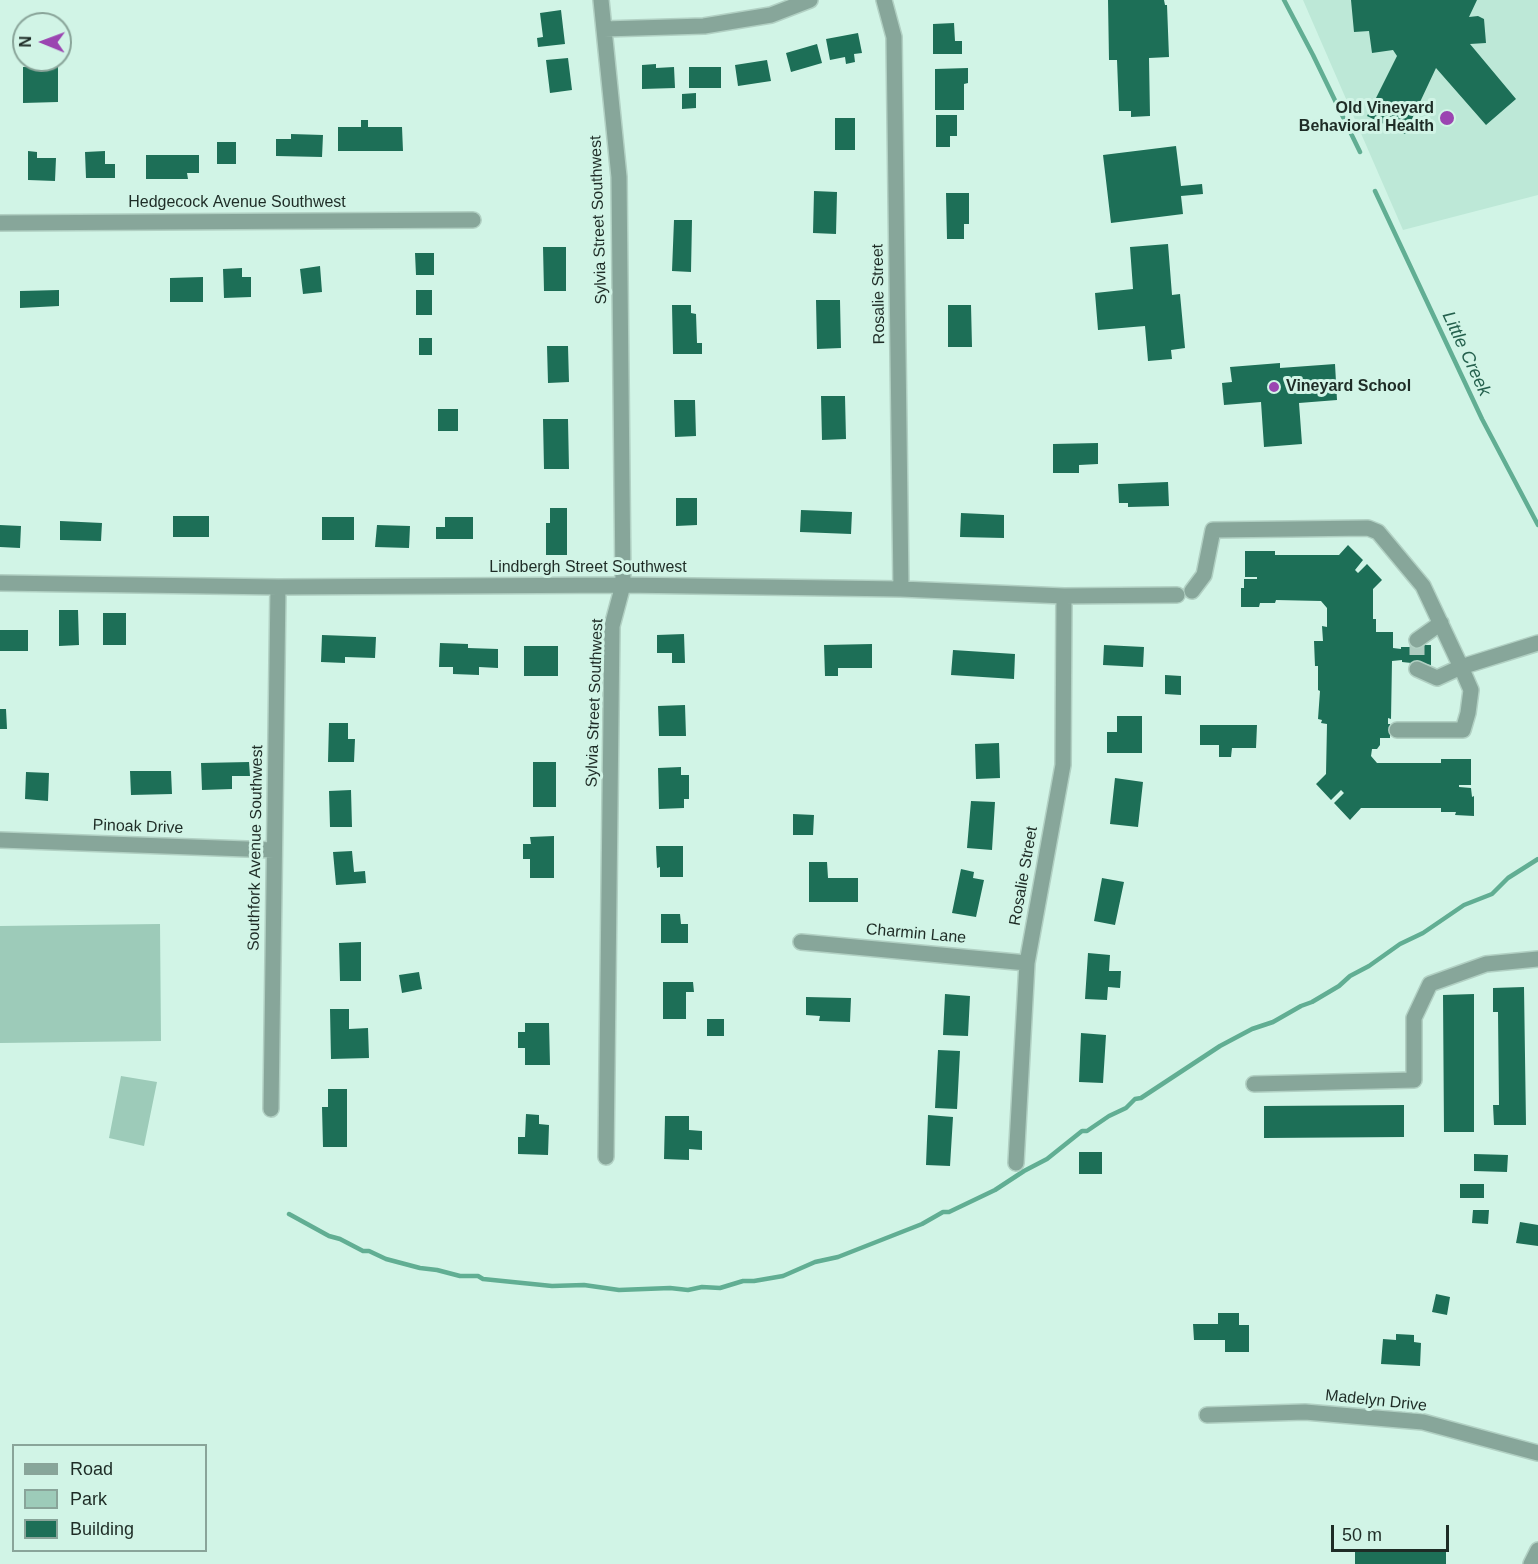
<!DOCTYPE html>
<style>
body{margin:0}
#map{position:relative;width:1538px;height:1564px;overflow:hidden;background:#d1f4e6;font-family:Arial,sans-serif}
canvas{display:block}
.legend{position:absolute;left:12px;top:1444px;width:195px;height:108px;box-sizing:border-box;background:#d1f4e6;border:2px solid #89a499;margin:0;padding:8px 10px;list-style:none;font-size:18px;color:#1e2c26}
.legend li{display:flex;align-items:center;gap:12px;height:30px}
.legend b{width:30px;border:2px solid #89a499}
.north{position:absolute;left:12px;top:12px;width:60px;height:60px;box-sizing:border-box;background:#d1f4e6;border:2px solid #89a499;border-radius:50%;rotate:271deg;font-size:16px;font-weight:700;line-height:24px;text-align:center;color:#1e2c26}
.north::after{content:'';display:block;margin:auto;width:21px;height:27px;background:#9b45b1;clip-path:polygon(50% 0,100% 100%,50% 72%,0 100%)}
.scale{position:absolute;left:1331px;top:1525px;width:118px;height:27px;box-sizing:border-box;border:3px solid #1e2c26;border-top:0;padding-left:8px;font-size:18px;line-height:21px;white-space:nowrap;color:#1e2c26;-webkit-text-stroke:4px #d1f4e6;paint-order:stroke}
</style>
<div id="map">
<canvas width="1538" height="1564"></canvas>
<ul class="legend">
<li><b style="height:8px;background:#87a69a"></b>Road</li>
<li><b style="height:16px;background:#9dcbb9"></b>Park</li>
<li><b style="height:16px;background:#1d6f57"></b>Building</li>
</ul>
<div class="north">N</div>
<div class="scale">50 m</div>
</div>
<script>
const context = document.querySelector('canvas').getContext('2d');
context.lineJoin = 'round';
function fillPath(path, color) {
  context.fillStyle = color;
  context.fill(path, 'evenodd');
}
function toPath(rows) {
  const path = new Path2D();
  for (const r of rows) {
    path.moveTo(r[0], r[1]);
    for (let i = 2; i < r.length; i += 2) path.lineTo(r[i], r[i + 1]);
  }
  return path;
}
function stroke(path, color, width, dash) {
  context.strokeStyle = color;
  context.lineWidth = width;
  context.lineCap = dash ? 'butt' : 'round';
  context.setLineDash(dash || []);
  context.stroke(path);
}
function label(font, color, halo, rows, align = 'center') {
  context.font = font + ' Arial,sans-serif';
  context.lineWidth = 6;
  context.setLineDash([]);
  context.textBaseline = 'middle';
  context.strokeStyle = halo;
  context.fillStyle = color;
  for (const [text, x, y, turn = 0] of rows) {
    context.save();
    context.translate(x, y);
    context.rotate((+turn || 0) * Math.PI / 180);
    context.textAlign = isNaN(turn) ? turn : align;
    if (halo) context.strokeText(text, 0, 0);
    context.fillText(text, 0, 0);
    context.restore();
  }
}
fillPath(toPath([
 [1303,0,1538,0,1538,195,1403,230]
]), '#bde8d7');
fillPath(toPath([
 [160,924,161,1041,0,1043,0,926],
 [121,1076,157,1082,144,1146,109,1138]
]), '#9dcbb9');
stroke(toPath([
 [1284,0,1313,55,1360,152],
 [1375,191,1482,419,1538,525],
 [289,1214,329,1236,340,1239,363,1251,369,1251,386,1259,420,1268,437,1270,460,1276,478,1276,483,1279,552,1286,584,1285,619,1290,670,1288,688,1290,702,1287,720,1288,743,1281,754,1281,783,1276,815,1262,838,1257,922,1224,943,1212,949,1212,995,1190,1024,1171,1047,1159,1082,1131,1087,1131,1109,1116,1126,1108,1135,1099,1141,1098,1220,1046,1252,1029,1273,1022,1301,1006,1312,1002,1339,986,1350,976,1369,966,1400,944,1423,933,1464,905,1492,894,1508,878,1538,859]
]), '#61ae93', 4.5);
fillPath(toPath([
 [1108,0,1164,0,1165,5,1167,5,1169,57,1149,58,1150,116,1131,117,1131,111,1119,111,1117,60,1109,60],
 [1351,0,1477,0,1469,17,1478,16,1484,19,1486,43,1470,44,1516,99,1486,125,1436,68,1405,134,1367,116,1397,56,1393,50,1372,53,1369,31,1354,32],
 [561,10,565,44,538,47,537,38,543,37,540,13],
 [954,23,955,41,962,41,962,54,933,54,933,24],
 [858,33,862,53,854,54,855,62,846,64,845,57,830,60,826,39],
 [817,44,822,63,791,72,786,53],
 [568,58,572,90,550,93,546,60],
 [767,60,771,81,738,86,735,65],
 [656,64,656,68,674,67,675,88,642,89,642,65],
 [58,66,58,102,23,103,23,67],
 [689,67,721,67,721,88,689,88],
 [968,68,968,83,964,84,964,110,935,110,935,69],
 [696,93,696,108,682,109,682,94],
 [936,115,957,115,957,136,950,136,950,147,936,147],
 [835,118,855,118,855,150,835,150],
 [361,120,368,120,368,127,402,127,403,151,338,151,338,127,361,127],
 [291,134,323,135,322,157,276,156,276,139,291,139],
 [217,142,236,142,236,164,217,164],
 [1176,146,1181,186,1202,184,1203,194,1181,196,1183,214,1111,223,1103,155],
 [28,151,37,152,37,158,56,158,55,181,28,180],
 [105,151,105,164,115,164,115,178,86,178,85,152],
 [146,155,199,155,199,173,187,173,188,179,146,179],
 [814,191,837,192,836,234,813,233],
 [946,193,969,193,969,224,964,224,964,239,947,239],
 [674,220,692,220,691,272,672,271],
 [1168,244,1172,295,1180,294,1185,348,1171,350,1172,359,1148,361,1145,326,1098,330,1095,293,1133,289,1130,247],
 [543,247,566,247,566,291,544,291],
 [415,253,434,253,434,275,416,275],
 [320,266,322,292,303,294,300,269],
 [242,268,242,277,251,277,251,297,224,298,223,269],
 [203,277,203,302,170,302,170,278],
 [59,290,59,306,20,308,20,291],
 [416,290,432,290,432,315,416,315],
 [816,300,840,300,841,348,817,349],
 [672,305,691,305,691,313,696,314,697,343,702,343,702,354,673,354],
 [948,305,971,305,972,347,948,347],
 [419,338,432,338,432,355,419,355],
 [547,346,568,346,569,382,548,383],
 [1280,363,1280,368,1335,364,1337,400,1299,403,1302,444,1264,447,1261,402,1224,405,1222,383,1232,382,1230,367],
 [821,396,845,396,846,439,822,440],
 [674,400,695,400,696,436,675,437],
 [438,409,458,409,458,431,438,431],
 [543,419,568,419,569,469,544,469],
 [1098,443,1098,464,1079,465,1079,473,1053,473,1053,444],
 [1168,482,1169,506,1128,507,1128,503,1119,503,1118,484],
 [676,498,697,498,697,525,676,526],
 [550,508,567,508,567,555,546,555,546,523,550,523],
 [801,510,852,512,851,534,800,532],
 [961,513,1004,515,1004,538,960,537],
 [173,516,209,516,209,537,173,537],
 [322,517,354,517,354,540,322,540],
 [445,517,473,517,473,539,436,539,436,527,445,527],
 [60,521,102,523,101,541,60,540],
 [0,525,21,526,20,548,0,547],
 [377,525,410,526,409,548,375,547],
 [1348,545,1363,560,1355,570,1358,573,1367,564,1382,580,1373,589,1373,619,1376,619,1376,632,1393,632,1393,648,1401,649,1401,647,1422,647,1422,645,1431,645,1431,665,1402,662,1402,660,1392,661,1391,719,1388,718,1388,724,1390,724,1390,738,1380,738,1380,745,1377,749,1372,749,1371,756,1377,763,1441,763,1441,759,1471,759,1471,785,1459,785,1459,787,1471,788,1472,797,1474,796,1474,816,1455,815,1456,812,1441,812,1441,808,1361,808,1350,820,1334,803,1344,793,1341,790,1331,800,1316,784,1326,774,1327,724,1321,723,1322,720,1318,719,1320,691,1318,690,1318,666,1315,666,1314,641,1323,641,1322,626,1327,627,1327,608,1321,601,1276,600,1275,603,1260,603,1259,607,1241,607,1241,588,1244,588,1244,579,1257,579,1257,577,1245,577,1245,551,1275,551,1275,555,1339,555],
 [59,610,78,610,79,645,59,646],
 [103,613,126,613,126,645,103,645],
 [0,630,28,630,28,651,0,651],
 [684,634,685,663,672,663,672,653,657,653,657,635],
 [322,635,376,637,375,658,345,657,345,663,321,662],
 [440,643,468,644,468,648,498,649,498,668,479,667,479,675,453,674,453,667,439,667],
 [872,644,872,668,838,668,838,676,825,676,824,645],
 [1104,645,1144,647,1143,667,1103,665],
 [524,646,558,646,558,676,524,676],
 [953,650,1015,654,1014,679,951,675],
 [1165,675,1181,676,1181,695,1165,694],
 [685,705,686,736,659,736,658,706],
 [0,709,6,709,7,729,0,729],
 [1117,716,1142,716,1142,753,1107,753,1107,732,1117,732],
 [329,723,348,723,348,739,355,739,354,762,328,762],
 [1200,725,1257,725,1256,748,1232,748,1231,757,1219,757,1219,745,1200,745],
 [999,743,1000,778,976,779,975,744],
 [249,762,250,776,232,776,232,789,202,790,201,763],
 [533,762,556,762,556,807,533,807],
 [681,767,681,775,689,775,689,799,684,799,684,808,659,809,658,768],
 [130,771,171,771,172,794,131,795],
 [26,772,49,773,48,801,25,799],
 [1115,778,1143,782,1138,827,1110,824],
 [351,790,352,827,330,827,329,791],
 [971,801,995,802,992,850,967,848],
 [793,814,814,815,813,835,793,835],
 [554,836,554,878,530,878,530,859,523,859,523,844,531,844,530,837],
 [656,846,683,846,683,877,660,877,660,867,657,868],
 [352,851,354,872,365,871,366,883,336,885,333,852],
 [809,862,827,862,828,878,858,878,858,902,809,902],
 [961,869,974,872,973,878,984,880,976,917,952,913],
 [1102,878,1124,882,1115,925,1094,921],
 [661,914,680,914,681,924,688,924,688,943,661,943],
 [361,942,361,981,340,981,339,943],
 [1088,953,1110,955,1109,971,1121,971,1120,988,1108,987,1107,1000,1085,999],
 [419,972,422,989,402,993,399,975],
 [663,982,693,982,694,992,686,992,686,1019,663,1019],
 [1524,987,1526,1125,1494,1125,1493,1105,1499,1105,1498,1012,1493,1012,1493,988],
 [945,994,970,996,968,1036,943,1035],
 [1474,994,1474,1132,1444,1132,1443,995],
 [806,997,851,998,850,1022,819,1021,820,1016,806,1015],
 [330,1009,349,1009,349,1029,368,1028,369,1058,331,1059],
 [707,1019,724,1019,724,1036,707,1036],
 [525,1023,549,1023,550,1065,525,1065,525,1048,518,1048,518,1032,525,1032],
 [1081,1033,1106,1035,1103,1083,1079,1082],
 [938,1050,960,1051,957,1109,935,1108],
 [328,1089,347,1089,347,1147,323,1147,322,1107,328,1107],
 [1404,1105,1404,1137,1264,1138,1264,1106],
 [526,1114,539,1115,539,1124,549,1125,548,1155,518,1154,518,1137,525,1137],
 [928,1115,953,1117,950,1166,926,1165],
 [665,1116,689,1116,689,1130,702,1131,702,1150,689,1149,689,1160,664,1159],
 [1079,1152,1102,1152,1102,1174,1079,1174],
 [1474,1154,1508,1155,1507,1172,1474,1171],
 [1460,1184,1484,1184,1484,1198,1460,1198],
 [1473,1210,1489,1210,1488,1224,1472,1223],
 [1520,1222,1538,1225,1538,1246,1516,1243],
 [1436,1294,1450,1297,1447,1315,1432,1312],
 [1218,1313,1239,1313,1239,1325,1249,1325,1249,1352,1225,1352,1225,1340,1194,1340,1193,1324,1218,1324],
 [1396,1334,1414,1335,1414,1342,1421,1343,1420,1366,1381,1364,1383,1339,1396,1340],
 [1446,1550,1446,1564,1355,1564,1355,1551]
]), '#1d6f57');
stroke(toPath([
 [1417,640,1417,669]
]), '#adccc0', 15, [15, 8]);
const minor = toPath([
 [601,0,619,177,623,585,612,626,606,1157],
 [884,0,894,37,901,589],
 [604,29,704,26,771,15,810,0],
 [0,223,473,220],
 [0,583,278,587,623,585,901,589,1064,596,1177,595],
 [1192,591,1204,575,1213,530,1368,528,1378,532,1423,586,1461,667,1538,643],
 [1417,640,1441,623],
 [1397,730,1463,730,1468,713,1471,690,1461,667,1437,678,1417,669],
 [0,840,274,850],
 [801,942,1027,963],
 [1254,1084,1414,1080,1414,1018,1430,984,1486,964,1538,959],
 [271,1109,278,587],
 [1016,1163,1027,963,1063,765,1064,596],
 [1207,1415,1305,1412,1423,1422,1538,1453],
 [1531,1564,1538,1550]
]);
stroke(minor, '#b1d0c3', 18);
stroke(minor, '#87a69a', 15);
for (const [x, y, r, color] of [
 [1447,118,8,"#9b45b1"],
 [1274,387,6,"#9b45b1"]
]) {
  const dot = new Path2D();
  dot.arc(x, y, r, 0, 2 * Math.PI);
  context.fillStyle = color;
  context.fill(dot);
  stroke(dot, '#d1f4e6', 2);
}
label('bold 16px', '#1e2c26', '#d1f4e6', [
 ["Old Vineyard",1434,109],
 ["Behavioral Health",1434,127],
 ["Vineyard School",1286,387,"left"]
], 'right');
label('16px', '#1e2c26', '#d1f4e6', [
 ["Hedgecock Avenue Southwest",237,203],
 ["Sylvia Street Southwest",599,220,-92],
 ["Rosalie Street",879,294,-91],
 ["Lindbergh Street Southwest",588,568],
 ["Sylvia Street Southwest",595,703,-88],
 ["Pinoak Drive",138,827,2],
 ["Southfork Avenue Southwest",256,848,-89],
 ["Rosalie Street",1024,876,-80],
 ["Charmin Lane",916,934,5],
 ["Madelyn Drive",1376,1401,6]
]);
label('italic 18px', '#25614e', '#d1f4e6', [
 ["Little Creek",1466,354,65]
]);
</script>
